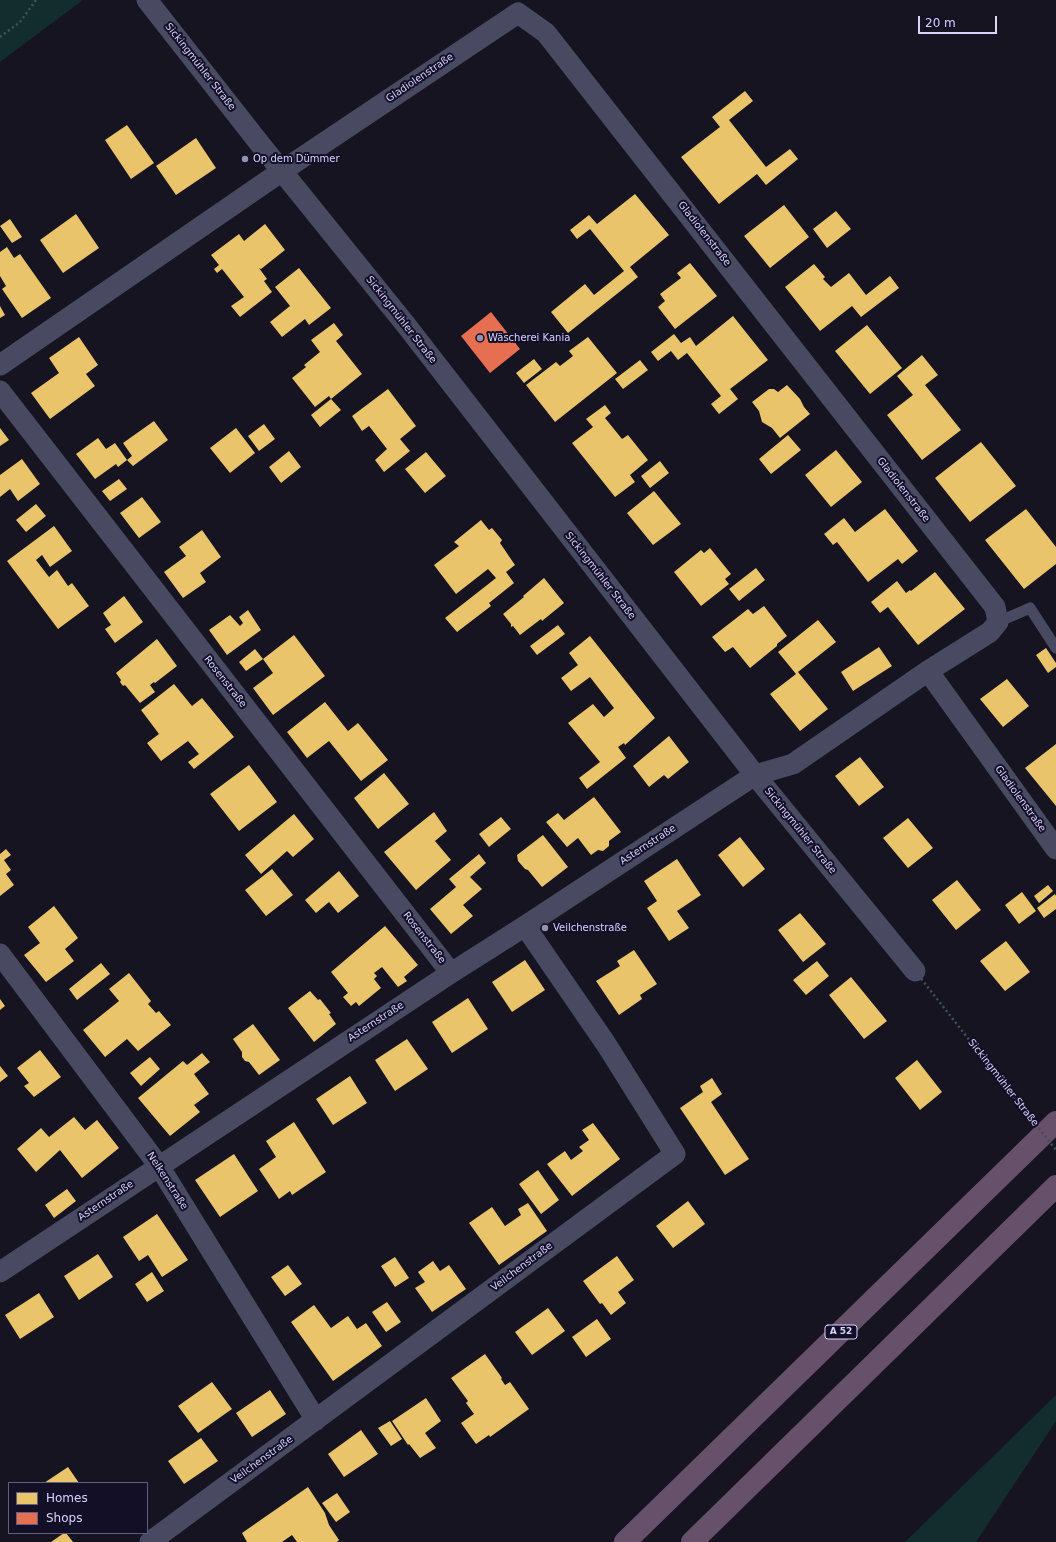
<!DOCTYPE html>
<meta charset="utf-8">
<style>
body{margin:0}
#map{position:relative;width:1056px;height:1542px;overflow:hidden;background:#161421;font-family:"DejaVu Sans",sans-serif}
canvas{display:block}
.legend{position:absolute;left:8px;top:1482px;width:140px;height:52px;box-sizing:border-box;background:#130f26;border:1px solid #625e7d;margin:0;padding:5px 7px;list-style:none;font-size:12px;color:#d9d4ff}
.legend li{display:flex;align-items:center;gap:8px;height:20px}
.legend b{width:20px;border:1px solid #625e7d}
.scale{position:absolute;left:918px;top:16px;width:79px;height:18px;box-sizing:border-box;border:2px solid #d9d4ff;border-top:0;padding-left:5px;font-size:12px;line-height:14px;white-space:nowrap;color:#d9d4ff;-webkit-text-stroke:3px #130f26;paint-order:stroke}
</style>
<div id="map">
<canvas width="1056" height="1542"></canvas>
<ul class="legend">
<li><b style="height:11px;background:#e9c46a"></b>Homes</li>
<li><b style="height:11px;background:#e76f51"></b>Shops</li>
</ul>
<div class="scale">20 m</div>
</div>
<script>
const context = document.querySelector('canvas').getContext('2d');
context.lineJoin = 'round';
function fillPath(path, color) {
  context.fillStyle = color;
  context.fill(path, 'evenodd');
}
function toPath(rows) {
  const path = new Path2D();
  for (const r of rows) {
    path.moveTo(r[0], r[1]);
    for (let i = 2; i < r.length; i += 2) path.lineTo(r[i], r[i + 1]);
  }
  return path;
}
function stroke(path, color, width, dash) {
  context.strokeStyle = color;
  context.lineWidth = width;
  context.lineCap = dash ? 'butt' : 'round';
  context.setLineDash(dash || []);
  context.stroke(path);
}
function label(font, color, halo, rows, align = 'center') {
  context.font = font + ' "DejaVu Sans",sans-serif';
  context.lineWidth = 4;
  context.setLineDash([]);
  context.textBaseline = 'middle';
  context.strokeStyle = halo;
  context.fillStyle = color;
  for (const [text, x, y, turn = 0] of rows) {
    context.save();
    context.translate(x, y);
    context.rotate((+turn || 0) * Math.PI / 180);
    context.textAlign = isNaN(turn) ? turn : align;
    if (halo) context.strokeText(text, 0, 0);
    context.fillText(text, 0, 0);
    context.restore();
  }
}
fillPath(toPath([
 [0,0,83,0,0,62],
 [1056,1395,1056,1421,976,1542,905,1542]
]), '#132c2d');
fillPath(toPath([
 [745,91,753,101,729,120,766,167,790,149,798,159,766,185,757,174,719,204,681,157,720,127,712,117],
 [127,125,154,163,131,179,105,140],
 [196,138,216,168,176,195,156,166],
 [635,194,669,235,630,267,638,277,568,333,551,312,585,284,594,295,624,271,590,229,577,239,570,230,589,215,597,224],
 [784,205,809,237,770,268,744,236],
 [836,211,851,229,827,248,813,229],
 [76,214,99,248,63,273,40,240],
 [10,219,22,237,12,243,0,226],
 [265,224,285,250,261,269,259,268,267,279,264,281,272,292,240,317,231,306,244,297,222,269,217,273,214,269,219,265,211,255,239,234,244,241],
 [7,247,14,258,20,254,51,298,22,318,2,289,6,286,0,276,0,252],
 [690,263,717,296,675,329,658,307,665,301,660,294,681,278,677,273],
 [814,264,825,277,823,279,831,287,849,273,866,295,890,276,899,288,861,317,852,306,820,331,785,287],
 [299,268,331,308,309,325,305,319,282,337,270,322,290,306,275,287],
 [0,306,5,315,0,318],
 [733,316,768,360,730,389,738,399,719,414,711,404,721,396,687,353,678,360,671,351,658,361,651,352,674,334,681,343,690,337,696,346],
 [334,323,343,335,336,341,362,374,331,399,329,396,315,407,292,378,306,367,304,365,320,352,311,340],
 [867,325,902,368,870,394,835,351],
 [79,337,98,365,86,374,95,386,50,419,31,393,59,373,49,358],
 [588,337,617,373,555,422,526,385,556,362,560,366,573,356,569,351],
 [922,355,938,375,925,385,961,430,922,460,887,415,913,395,897,376],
 [534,359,542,369,524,383,516,373],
 [640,360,648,370,623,389,615,379],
 [787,385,800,399,804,407,810,414,780,438,772,428,762,422,759,411,752,402,769,389,774,389,778,392],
 [388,389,416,426,400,439,410,451,384,472,375,460,387,449,369,426,362,431,352,416],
 [331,399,341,410,320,427,311,415],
 [605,405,611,413,605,418,622,439,628,435,648,460,630,475,635,482,615,497,572,443,593,427,586,419],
 [154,421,168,440,133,466,127,460,132,456,123,443],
 [264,424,275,439,259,451,248,436],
 [0,428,9,440,0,446],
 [236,428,255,453,230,473,210,448],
 [788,435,801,450,771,474,759,459],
 [98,438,106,449,115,443,127,460,118,467,116,464,95,479,76,454],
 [981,442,1016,486,970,522,935,478],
 [836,450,862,482,831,507,805,475],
 [289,451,301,467,281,483,269,467],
 [426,452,446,476,425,493,405,469],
 [22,459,40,484,18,501,10,489,0,497,0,475],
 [660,461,669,473,650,488,641,476],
 [119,479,127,489,110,501,102,491],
 [654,491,681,524,653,545,627,513],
 [142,497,161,522,139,538,120,513],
 [36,504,46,516,26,532,16,520],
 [885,509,918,551,902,564,898,559,868,582,837,542,833,545,824,534,844,518,855,532],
 [1026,509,1056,547,1056,564,1024,589,985,540],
 [481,520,489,530,492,528,502,540,500,543,515,565,506,572,514,583,489,603,491,606,457,632,445,618,496,578,488,569,456,594,434,565,459,546,454,542],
 [54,526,72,551,50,567,42,555,36,560,49,577,57,570,68,586,72,583,89,606,58,629,7,561],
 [202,530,221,557,200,573,206,582,183,598,164,572,186,556,179,547],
 [710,548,731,574,725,579,729,584,701,606,674,572,701,550,704,553],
 [756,568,765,580,739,601,729,589],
 [935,572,965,609,918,645,888,607,880,613,871,602,897,581,906,593,910,590,911,591],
 [544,578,564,603,542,621,541,619,520,635,513,626,511,627,511,624,503,614,524,597,523,596],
 [124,596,143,622,115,643,105,629,111,625,103,613],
 [764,606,787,636,777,644,777,646,750,668,733,647,725,652,712,637,748,609,753,614],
 [248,610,261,630,227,655,209,630,230,615,240,626,243,623,239,617],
 [818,620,836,642,798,672,828,709,800,731,770,694,796,674,778,652],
 [558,625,565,634,537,655,530,646],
 [294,635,325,676,273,715,253,688,273,673,263,659,246,671,239,662,255,649,263,659],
 [590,636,655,718,625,745,624,743,618,747,626,758,587,789,579,778,600,762,568,723,593,704,604,717,614,708,590,677,571,691,561,678,578,665,569,653],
 [157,639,177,666,155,683,154,682,150,685,155,692,140,703,125,685,123,686,120,682,121,680,116,673],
 [879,647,892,666,853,691,841,672],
 [1046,648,1056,663,1056,667,1048,673,1036,655],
 [1007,679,1029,706,1003,727,980,699],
 [174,684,192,706,202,698,234,737,194,769,188,762,199,754,188,741,161,761,147,743,159,734,141,710],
 [325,702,348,731,358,723,388,760,361,781,329,741,307,758,287,732],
 [669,736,689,762,668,779,664,775,649,787,633,766],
 [1056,744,1056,806,1025,768],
 [860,757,884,787,859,806,835,776],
 [249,765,277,802,239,831,210,794],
 [384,773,409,804,378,829,354,798],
 [594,797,621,832,609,841,609,846,603,851,598,850,591,855,578,838,567,847,546,822,558,813,564,820],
 [434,812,447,831,435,841,451,860,416,890,384,852],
 [294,814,314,839,293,857,287,851,261,874,245,855],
 [501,817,511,829,489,847,479,834],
 [908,818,933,848,908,868,883,838],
 [543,835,568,867,542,887,528,870,525,869,518,861,517,855],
 [740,837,765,869,743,887,718,855],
 [6,849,11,855,4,860,11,870,6,874,14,885,0,896,0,854],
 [479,854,486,863,470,877,482,889,463,905,473,916,451,934,430,909,456,887,449,879],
 [677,859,701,895,677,911,689,928,669,941,647,908,657,901,644,881],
 [272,869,293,895,266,916,245,890],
 [339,871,359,896,338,913,329,902,316,913,305,900],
 [957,880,981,910,956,930,932,900],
 [1048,885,1053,891,1039,903,1034,896],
 [1022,892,1036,911,1019,924,1005,905],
 [1055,894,1056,896,1056,909,1044,918,1037,908],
 [54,906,78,938,65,949,74,961,46,982,24,955,40,943,28,927],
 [800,913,826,944,803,962,778,930],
 [385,926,418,965,404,977,407,981,398,987,382,967,374,973,377,976,374,979,381,988,359,1006,356,1002,351,1006,343,997,348,993,331,972],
 [1006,941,1030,972,1005,991,980,961],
 [634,950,657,984,640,995,642,999,619,1015,596,981,620,966,617,961],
 [525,960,545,990,512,1012,492,982],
 [817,961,829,976,806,995,793,980],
 [101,963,110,974,77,1000,69,989],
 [129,973,151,1001,148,1004,156,1013,159,1011,171,1025,138,1051,127,1039,105,1057,83,1030,119,1001,109,989],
 [851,977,887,1021,864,1039,829,995],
 [310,991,318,1000,320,999,331,1013,329,1014,336,1024,314,1042,288,1008],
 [468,998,488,1029,452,1053,432,1022],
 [0,999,5,1006,0,1010],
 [253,1024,280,1060,259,1075,249,1062,245,1061,242,1057,242,1052,233,1039],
 [407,1039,428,1069,395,1091,375,1060],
 [40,1050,61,1077,34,1097,24,1086,29,1083,17,1068],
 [202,1053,210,1062,194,1074,209,1094,194,1105,200,1112,170,1136,138,1098,183,1061,187,1065],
 [150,1057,160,1069,141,1086,130,1073],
 [917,1060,942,1092,920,1110,895,1078],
 [0,1066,8,1076,0,1082],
 [350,1076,367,1103,333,1125,316,1099],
 [712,1078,722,1094,711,1102,749,1159,725,1175,680,1108,703,1092,700,1086],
 [74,1117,85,1130,97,1120,119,1148,82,1178,60,1150,36,1172,17,1149,41,1128,49,1137],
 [294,1122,326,1172,292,1195,290,1191,279,1199,259,1169,276,1157,266,1141],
 [593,1123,620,1159,572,1196,547,1164,565,1151,571,1160,583,1151,579,1147,589,1140,582,1130],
 [234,1154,258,1191,220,1217,195,1180],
 [538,1170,559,1200,541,1214,519,1184],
 [67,1189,76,1201,54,1218,45,1205],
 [688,1201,705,1224,673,1248,656,1226],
 [528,1203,547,1231,499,1265,469,1223,492,1207,505,1226,521,1215,518,1209],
 [157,1214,188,1260,162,1277,148,1255,139,1261,123,1237],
 [98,1254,113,1277,79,1300,64,1276],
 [617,1256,634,1280,618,1292,626,1303,611,1315,602,1303,600,1304,583,1281],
 [395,1257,409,1278,395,1287,381,1266],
 [433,1261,440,1271,449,1265,466,1289,432,1312,415,1288,425,1282,418,1272],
 [288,1265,302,1284,285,1296,271,1277],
 [152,1272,164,1291,147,1302,135,1284],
 [39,1293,54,1317,20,1339,5,1315],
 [387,1302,401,1322,386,1332,372,1312],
 [314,1305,331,1328,348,1316,357,1329,366,1323,382,1346,333,1381,291,1322],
 [548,1308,565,1331,532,1355,515,1332],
 [597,1319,611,1339,586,1357,572,1337],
 [485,1354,502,1378,501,1379,505,1385,510,1382,529,1409,490,1437,489,1435,476,1444,461,1423,474,1414,466,1403,468,1401,451,1378],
 [212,1382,232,1409,198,1433,178,1406],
 [270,1390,286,1414,252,1437,236,1413],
 [426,1398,441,1421,425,1433,436,1448,420,1458,409,1444,408,1445,392,1421],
 [390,1421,402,1439,391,1446,378,1428],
 [361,1430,378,1454,344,1477,328,1454],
 [201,1438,218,1461,184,1484,168,1461],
 [68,1467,79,1483,44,1483],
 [308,1487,325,1513,329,1525,339,1540,337,1542,297,1542,292,1535,282,1542,247,1542,242,1533],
 [337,1493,350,1512,336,1522,322,1503],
 [64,1533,66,1533,73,1542,51,1542]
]), '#e9c46a');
fillPath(toPath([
 [491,312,520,349,490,373,461,336]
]), '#e76f51');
stroke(toPath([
 [0,37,20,22,36,0]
]), '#44505f', 2.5, [2, 3]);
stroke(toPath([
 [998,622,1030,608,1056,648]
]), '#4a4962', 11);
stroke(toPath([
 [147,0,260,144,406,325,755,775,915,971],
 [0,365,282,171,518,13,546,33,995,607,998,622,990,632,928,671,793,764,755,775,525,926,451,973,0,1272],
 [0,391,451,973],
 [928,671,1056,849],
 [0,954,159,1166,316,1420],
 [150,1542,675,1154,606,1044,525,926]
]), '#4a4962', 21);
stroke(toPath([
 [625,1542,1056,1122],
 [692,1542,1056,1186]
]), '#67516a', 22);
stroke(toPath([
 [915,971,1056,1150]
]), '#44505f', 2.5, [2, 3]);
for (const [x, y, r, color] of [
 [245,159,4,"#9591b1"],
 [480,338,4,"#9591b1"],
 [545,928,4,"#9591b1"]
]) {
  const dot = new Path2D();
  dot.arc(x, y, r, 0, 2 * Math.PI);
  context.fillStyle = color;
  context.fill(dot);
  stroke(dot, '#130f26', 1.5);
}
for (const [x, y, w] of [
 [841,1332,32]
]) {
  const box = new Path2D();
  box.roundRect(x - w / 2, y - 7, w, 14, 3);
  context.fillStyle = '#130f26';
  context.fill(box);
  stroke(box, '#d9d4ff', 1);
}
label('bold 9px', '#d9d4ff', null, [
 ["A 52",841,1332]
]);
label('10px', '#d9d4ff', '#130f26', [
 ["Sickingmühler Straße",200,67,52],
 ["Gladiolenstraße",420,78,-34],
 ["Gladiolenstraße",704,234,52],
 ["Sickingmühler Straße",401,320,52],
 ["Gladiolenstraße",903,490,52],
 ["Sickingmühler Straße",600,576,52],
 ["Rosenstraße",225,682,52],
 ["Gladiolenstraße",1020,799,54],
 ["Sickingmühler Straße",800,831,51],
 ["Asternstraße",648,845,-33],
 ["Rosenstraße",424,938,52],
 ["Asternstraße",376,1022,-33],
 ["Sickingmühler Straße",1003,1083,52],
 ["Nelkenstraße",167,1181,57],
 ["Asternstraße",106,1201,-34],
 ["Veilchenstraße",522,1267,-37],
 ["Veilchenstraße",262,1460,-36]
]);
label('10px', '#d9d4ff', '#130f26', [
 ["Op dem Dümmer",253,159],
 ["Wäscherei Kania",488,338],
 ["Veilchenstraße",553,928]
], 'left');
</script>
